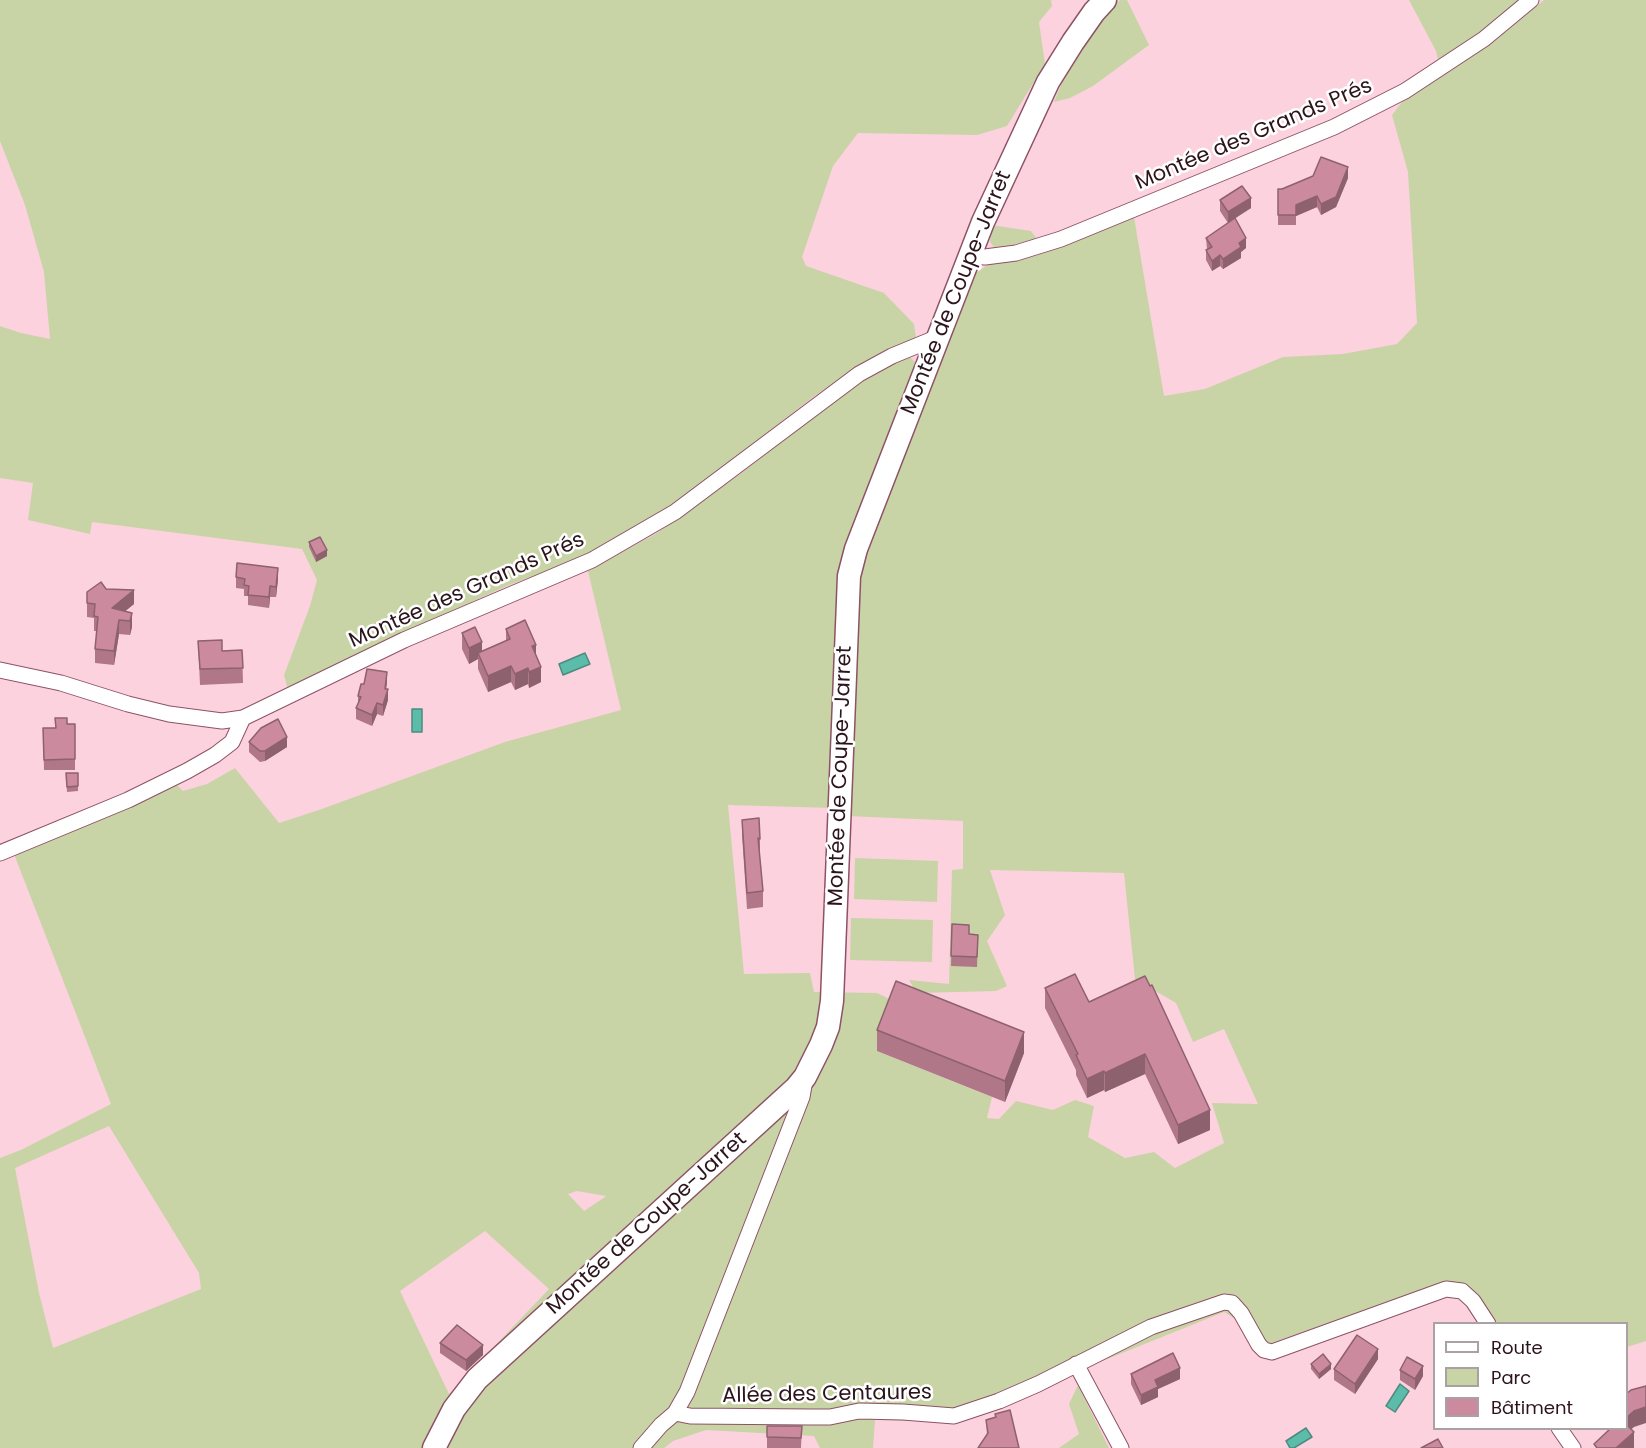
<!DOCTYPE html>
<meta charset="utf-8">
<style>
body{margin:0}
#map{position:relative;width:1646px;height:1448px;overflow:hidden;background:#fcd2de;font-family:Poppins,sans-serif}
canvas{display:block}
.legend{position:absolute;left:1433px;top:1322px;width:195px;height:108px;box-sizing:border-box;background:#fff;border:2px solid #aba1a4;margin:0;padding:8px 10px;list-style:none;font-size:18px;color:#2c141c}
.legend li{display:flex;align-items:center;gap:12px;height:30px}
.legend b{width:30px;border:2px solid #aba1a4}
</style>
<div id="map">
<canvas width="1646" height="1448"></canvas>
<ul class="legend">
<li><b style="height:8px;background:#fff"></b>Route</li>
<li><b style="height:16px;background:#c8d4a6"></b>Parc</li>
<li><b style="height:16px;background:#cb8a9e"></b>Bâtiment</li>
</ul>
</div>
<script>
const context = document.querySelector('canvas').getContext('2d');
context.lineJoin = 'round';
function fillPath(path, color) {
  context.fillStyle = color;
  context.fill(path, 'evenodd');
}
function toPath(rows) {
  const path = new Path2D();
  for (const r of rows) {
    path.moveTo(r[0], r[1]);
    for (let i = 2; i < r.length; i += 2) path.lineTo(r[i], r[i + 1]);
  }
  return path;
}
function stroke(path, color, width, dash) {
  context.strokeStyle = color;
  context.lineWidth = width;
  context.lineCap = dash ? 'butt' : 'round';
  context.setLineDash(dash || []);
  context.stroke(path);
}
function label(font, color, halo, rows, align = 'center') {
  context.font = font + ' Poppins,sans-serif';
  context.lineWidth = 5;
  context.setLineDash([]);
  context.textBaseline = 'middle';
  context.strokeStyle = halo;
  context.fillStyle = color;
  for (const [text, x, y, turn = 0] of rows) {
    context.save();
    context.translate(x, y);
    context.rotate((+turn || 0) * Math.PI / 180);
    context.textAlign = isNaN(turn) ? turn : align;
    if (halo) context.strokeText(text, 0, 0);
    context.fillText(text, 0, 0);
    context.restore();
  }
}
fillPath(toPath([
 [0,0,1051,0,1052,6,1039,22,1045,64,1007,126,977,135,858,133,833,166,802,257,806,266,884,293,914,324,916,338,853,370,813,397,678,502,625,535,581,558,509,585,409,630,317,678,288,690,284,675,310,606,317,580,302,549,92,522,90,534,28,520,33,483,0,478,0,326,21,333,50,339,44,272,25,205,0,141],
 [1120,0,1127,0,1149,45,1093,86,1070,98,1054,102,1070,63,1094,33,1094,22],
 [1409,0,1519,0,1467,43,1438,59,1436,51],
 [1544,0,1646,0,1646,1341,1627,1347,1626,1324,1495,1323,1464,1283,1453,1282,1410,1295,1271,1343,1266,1343,1248,1318,1234,1318,1224,1312,951,1422,875,1420,873,1448,820,1448,814,1436,706,1430,673,1441,664,1448,0,1448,0,1158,21,1150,111,1104,14,854,175,783,183,791,207,784,235,768,279,823,319,810,505,742,621,710,588,571,657,533,739,475,852,387,905,357,911,358,915,362,915,372,866,496,834,808,728,805,744,974,810,973,814,992,877,993,896,1002,877,1051,992,1097,987,1118,999,1119,1016,1101,1053,1110,1075,1100,1094,1106,1088,1137,1125,1158,1154,1152,1175,1168,1224,1143,1212,1103,1258,1104,1224,1029,1193,1042,1176,1003,1135,979,1124,873,990,870,1005,915,987,941,1007,986,996,991,917,993,909,980,949,984,952,870,963,869,963,821,847,816,861,558,961,300,976,273,986,266,1134,217,1164,396,1205,389,1283,357,1343,354,1397,344,1417,323,1408,172,1392,115,1402,102,1495,41],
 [109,1126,199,1273,201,1289,53,1348,39,1293,15,1168],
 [577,1191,606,1196,605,1197,584,1211,568,1194],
 [485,1231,549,1289,449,1394,400,1291],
 [991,225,1031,231,1037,239,1011,245,994,247,990,242],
 [855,858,938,861,937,902,854,899],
 [851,918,933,920,932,962,850,960],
 [1078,1385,1109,1448,1059,1448,1079,1434,1069,1404]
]), '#c8d4a6');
const water = toPath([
 [585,653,590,664,563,675,559,664,585,653],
 [412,709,422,709,422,732,412,732,412,709],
 [1400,1384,1409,1391,1395,1412,1386,1406,1400,1384],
 [1306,1428,1312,1437,1294,1448,1290,1448,1286,1441,1306,1428]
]);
fillPath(water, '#5bbcaa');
stroke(water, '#4d8a7f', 1.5);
const minor = toPath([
 [970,256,985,257,1016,253,1061,239,1334,127,1405,91,1484,39,1531,0],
 [0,670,61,683,128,704,169,714,222,721,243,718,404,640,592,560,675,512,859,374,892,356,938,337],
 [0,853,128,800,187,771,215,755,232,742,243,718],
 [1076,1364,1121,1448],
 [675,1413,690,1416,811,1417,830,1417,859,1411,903,1412,954,1416,999,1401,1038,1384,1151,1327,1224,1302,1232,1303,1241,1313,1259,1345,1264,1350,1272,1352,1446,1289,1462,1291,1473,1301,1488,1324],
 [1559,1428,1573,1448],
 [641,1448,661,1425,675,1413,687,1392,802,1097,805,1080]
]);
const secondary = toPath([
 [434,1448,454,1409,477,1379,796,1088,805,1077,821,1045,828,1027,832,1001,849,576,856,549,983,222,1048,82,1073,42,1094,12,1105,0]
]);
stroke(minor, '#8d5265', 17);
stroke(secondary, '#8d5265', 25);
stroke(minor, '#fff', 15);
stroke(secondary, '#fff', 22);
fillPath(toPath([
 [1348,178,1336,207,1321,215,1317,207,1296,216,1296,225,1278,225,1278,189,1282,189],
 [1220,200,1251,208,1235,218,1246,248,1241,252,1241,258,1223,269,1220,266,1212,271,1206,260,1206,250,1207,249,1206,238,1228,223,1220,211],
 [309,542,327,556,316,562,309,547],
 [236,577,278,579,276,597,270,597,269,608,248,605,248,596,244,596,244,589,236,588],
 [106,589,134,604,125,611,132,613,132,627,130,635,119,634,114,665,95,663,95,649,97,631,94,631,94,618,87,617,87,603],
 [506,629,536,655,541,682,529,688,528,684,515,690,511,682,488,692,478,669,478,659,469,664,462,649,462,633,482,651,506,641],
 [198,641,222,651,242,650,243,683,200,685],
 [387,682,386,689,388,700,383,716,377,714,372,726,356,719,356,708,358,704,358,696,364,684],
 [67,724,75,724,75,770,44,770,43,728,55,728],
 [249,742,287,747,265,761,260,762,249,752],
 [66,773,78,773,78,791,67,792],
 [742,820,760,839,760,854,759,854,763,891,763,907,747,909,742,835],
 [952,924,969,934,978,935,977,967,951,966],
 [1145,976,1210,1130,1178,1144,1145,1074,1105,1092,1104,1090,1087,1098,1076,1075,1076,1070,1045,1008,1045,988,1089,1002],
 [877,1030,1024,1053,1005,1102,877,1051],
 [440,1343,483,1355,466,1371,440,1353],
 [1378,1359,1355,1394,1334,1380,1334,1369],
 [1311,1364,1331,1369,1319,1379,1311,1369],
 [1400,1370,1423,1376,1415,1390,1400,1380],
 [1131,1374,1180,1379,1158,1389,1158,1397,1141,1405,1131,1384],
 [1010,1410,987,1435,986,1420,995,1418,995,1414],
 [767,1426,802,1426,801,1448,767,1448]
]), '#af7788');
fillPath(toPath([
 [1348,167,1348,178,1336,207,1321,215,1321,204],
 [1317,196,1317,207,1296,216,1296,205],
 [1251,198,1251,208,1228,223,1228,212],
 [1246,238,1246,248,1241,252,1241,258,1223,269,1223,259,1239,243],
 [1220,255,1220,266,1212,271,1212,261],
 [327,550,327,556,316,562,316,556],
 [278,568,278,579,276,597,276,587],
 [270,586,270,597,269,608,269,597],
 [134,590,134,604,112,622,112,608],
 [132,613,132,627,130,635,130,621],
 [119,620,119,634,114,665,114,651],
 [482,642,482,658,478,653,478,659,469,664,469,648],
 [536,645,536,660,532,646],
 [511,666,511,682,488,692,488,676],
 [541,667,541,682,529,688,529,672],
 [528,668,528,684,515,690,515,674],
 [387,672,387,682,385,697,388,689,388,700,383,716,383,705],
 [377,703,377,714,372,726,372,715],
 [287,737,287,747,265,761,265,751],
 [1024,1032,1024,1053,1005,1102,1005,1081],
 [1145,1054,1145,1074,1105,1092,1105,1073],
 [1104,1071,1104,1090,1087,1098,1087,1079],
 [1210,1110,1210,1130,1178,1144,1178,1125],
 [483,1345,483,1355,466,1371,466,1360],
 [1378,1349,1378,1359,1355,1394,1355,1384],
 [1331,1364,1331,1369,1319,1379,1319,1374],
 [1423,1366,1423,1376,1415,1390,1415,1379],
 [1180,1368,1180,1379,1158,1389,1158,1397,1141,1405,1141,1395,1155,1380],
 [1646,1407,1646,1423,1634,1427,1623,1436,1626,1428,1626,1418,1634,1411],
 [1634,1432,1634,1448,1616,1448]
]), '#8e616f');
const building = toPath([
 [1321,157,1348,167,1336,197,1321,204,1317,196,1296,205,1296,215,1278,215,1278,189,1282,189,1313,176,1321,157],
 [1242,186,1251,198,1228,212,1220,200,1242,186],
 [1235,218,1246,238,1239,243,1241,247,1223,259,1220,255,1212,261,1206,250,1212,247,1206,238,1235,218],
 [320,537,327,550,316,556,309,542,320,537],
 [237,563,278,568,276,587,270,586,269,597,248,595,249,586,244,585,245,579,236,577,237,563],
 [101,582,106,589,134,590,112,608,132,613,130,621,119,620,114,651,95,649,98,617,94,616,95,604,87,603,87,592,101,582],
 [525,620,536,645,532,646,541,667,529,672,528,668,515,674,511,666,488,676,478,653,510,639,506,629,525,620],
 [475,627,482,642,469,648,462,633,475,627],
 [222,640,222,651,242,650,243,668,200,669,198,641,222,640],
 [367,669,387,672,385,689,388,689,383,705,377,703,372,715,356,708,361,697,358,696,361,684,364,684,367,669],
 [55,718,67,718,67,724,75,724,75,759,44,760,43,728,56,728,55,718],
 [278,719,287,737,265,751,260,751,249,742,261,728,278,719],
 [66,773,78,773,78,786,67,787,66,773],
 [759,818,760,839,758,838,763,891,747,893,742,820,759,818],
 [952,924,969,925,969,934,978,935,977,957,951,956,952,924],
 [1075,974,1089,1002,1145,976,1150,986,1152,985,1210,1110,1178,1125,1145,1054,1105,1073,1104,1071,1087,1079,1076,1055,1078,1054,1045,988,1075,974],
 [896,981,1024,1032,1005,1081,877,1030,896,981],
 [457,1325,483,1345,466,1360,440,1343,457,1325],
 [1357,1335,1378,1349,1355,1384,1334,1369,1357,1335],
 [1173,1353,1180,1368,1155,1380,1158,1387,1141,1395,1131,1374,1173,1353],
 [1323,1354,1331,1364,1319,1374,1311,1364,1323,1354],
 [1407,1357,1423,1366,1415,1379,1400,1370,1407,1357],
 [1646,1386,1646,1407,1634,1411,1626,1418,1626,1394,1631,1390,1646,1386],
 [1010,1410,1019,1448,978,1448,988,1433,986,1420,996,1417,995,1414,1010,1410],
 [1626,1424,1634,1432,1616,1448,1597,1448,1594,1444,1611,1428,1626,1428,1626,1424],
 [767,1426,802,1426,801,1438,767,1437,767,1426],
 [1438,1439,1443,1448,1421,1448,1438,1439]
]);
fillPath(building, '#cb8a9e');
stroke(building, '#8e616f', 1.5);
label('21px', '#2c141c', '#fff', [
 ["Montée des Grands Prés",1254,135,-23],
 ["Montée de Coupe-Jarret",957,293,-68],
 ["Montée des Grands Prés",467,591,-24],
 ["Montée de Coupe-Jarret",841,776,-88],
 ["Montée de Coupe-Jarret",647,1224,-42],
 ["Allée des Centaures",827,1395,-1]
]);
</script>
